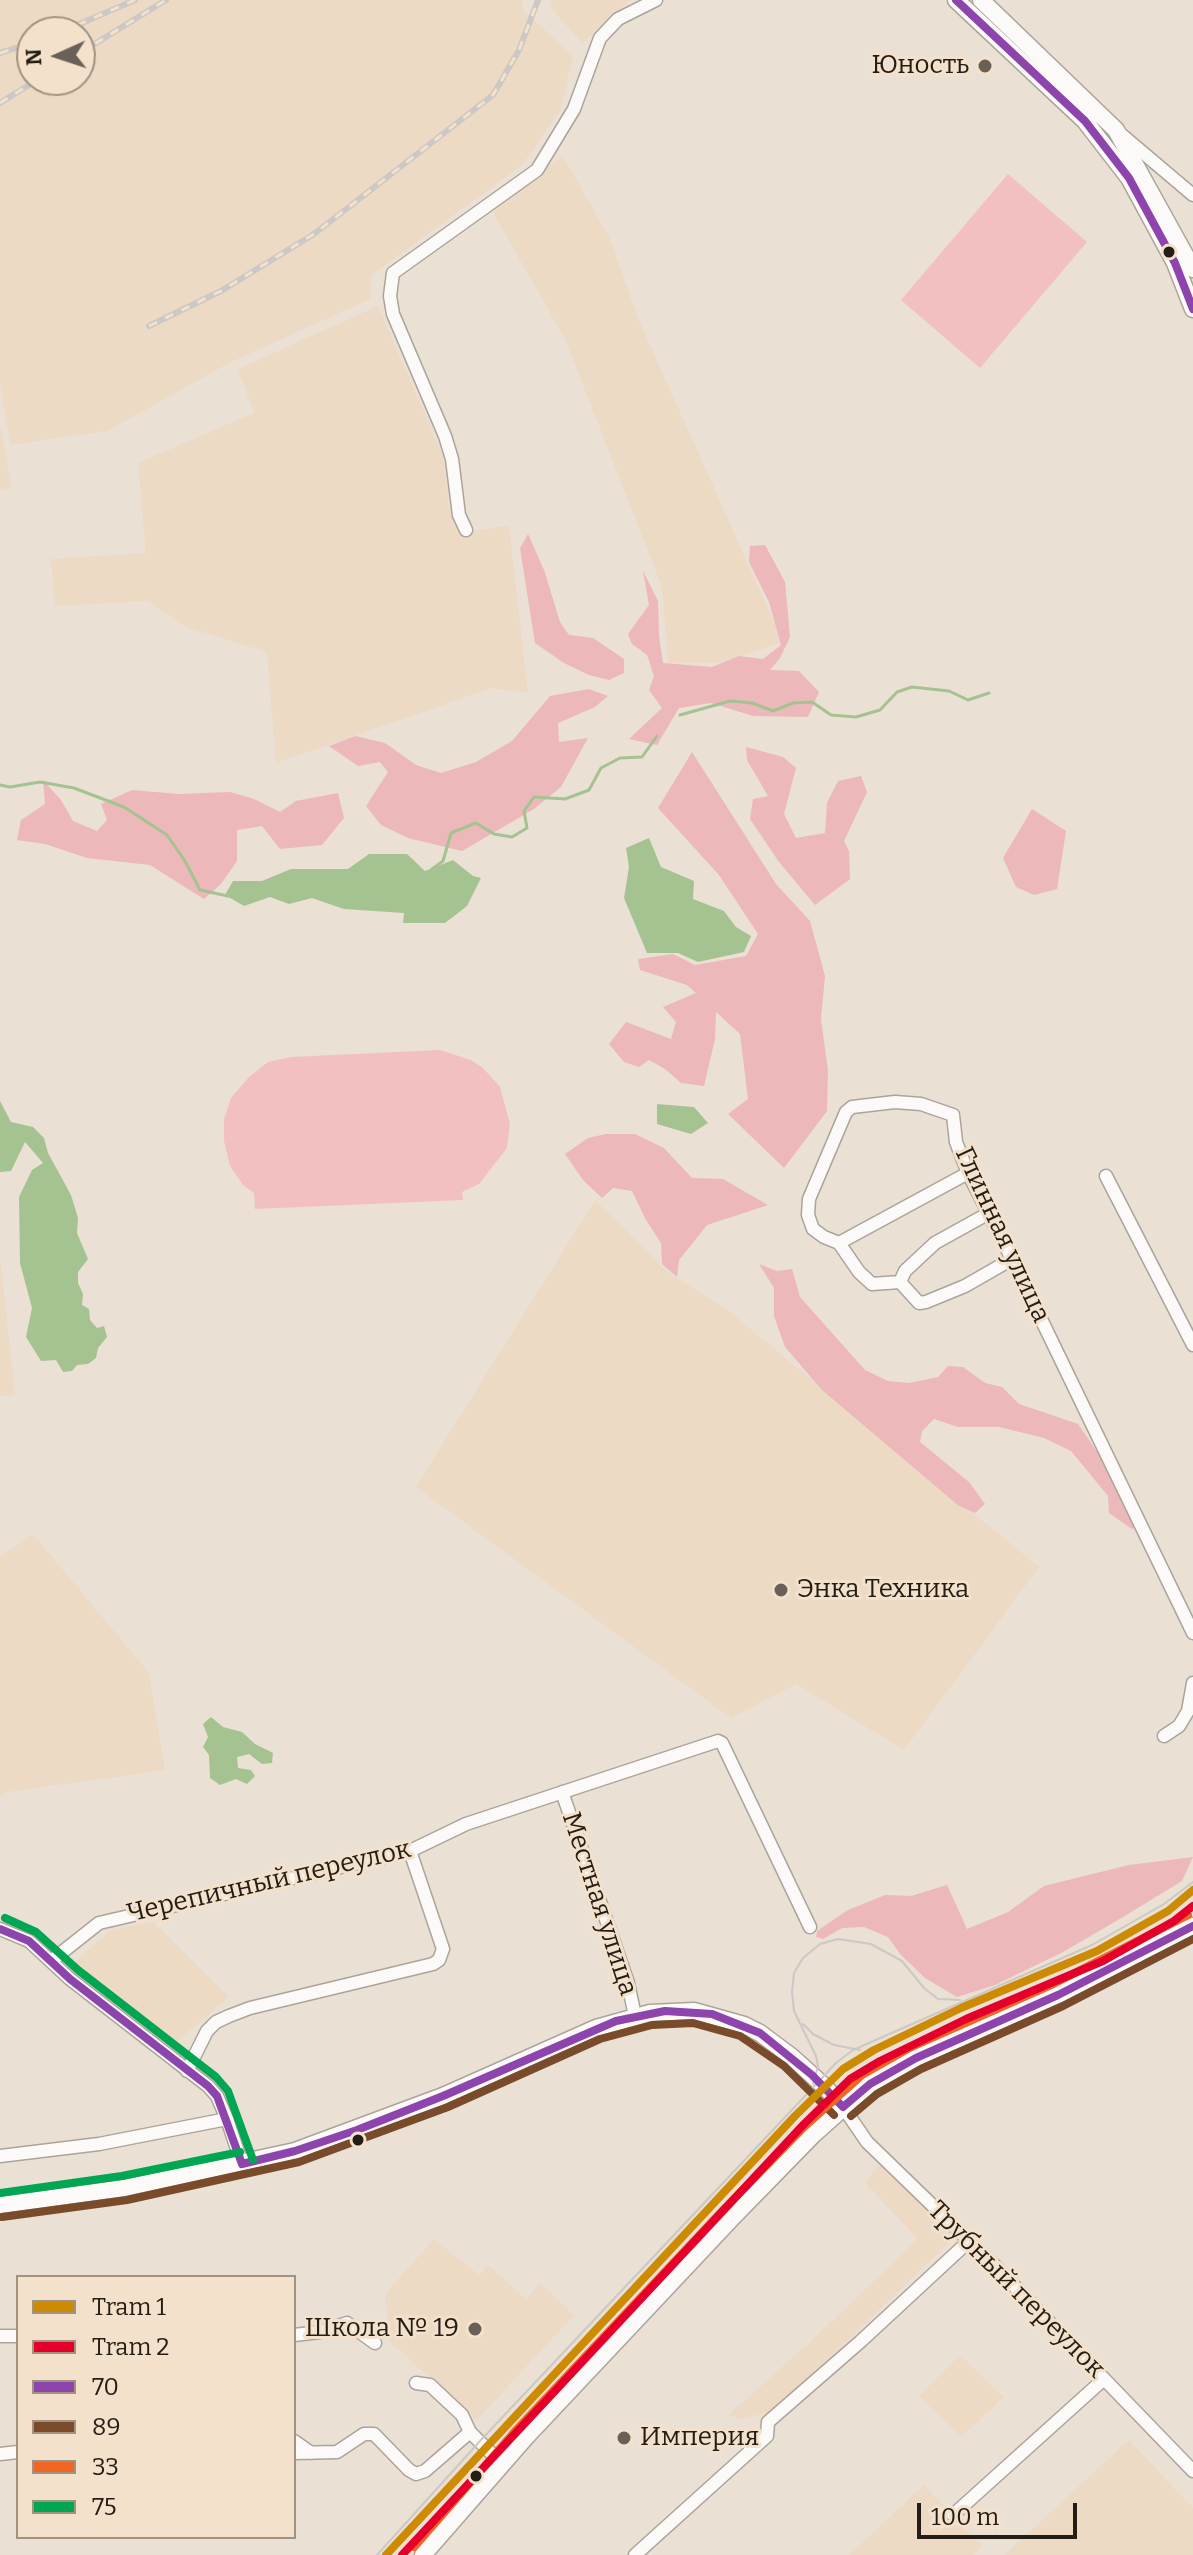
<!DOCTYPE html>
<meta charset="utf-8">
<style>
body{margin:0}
#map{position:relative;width:1193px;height:2555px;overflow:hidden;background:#eae0d4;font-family:Bitter,serif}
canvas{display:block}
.legend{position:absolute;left:16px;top:2275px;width:280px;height:264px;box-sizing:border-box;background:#f3e1cb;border:2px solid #a09382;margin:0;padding:10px 14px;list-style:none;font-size:24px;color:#231d15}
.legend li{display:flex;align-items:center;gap:16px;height:40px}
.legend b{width:40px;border:2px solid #a09382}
.north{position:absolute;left:16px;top:16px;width:80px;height:80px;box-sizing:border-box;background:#f3e1cb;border:2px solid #a09382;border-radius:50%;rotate:267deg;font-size:22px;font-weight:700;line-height:32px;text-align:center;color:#231d15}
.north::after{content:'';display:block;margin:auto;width:28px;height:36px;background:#696158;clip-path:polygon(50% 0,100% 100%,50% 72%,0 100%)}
.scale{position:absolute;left:917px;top:2503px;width:160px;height:36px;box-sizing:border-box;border:4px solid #231d15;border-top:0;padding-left:10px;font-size:24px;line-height:28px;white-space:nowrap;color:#231d15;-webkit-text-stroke:6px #f3e1cb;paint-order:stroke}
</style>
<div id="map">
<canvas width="1193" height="2555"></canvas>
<ul class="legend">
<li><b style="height:10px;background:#cd8b04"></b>Tram 1</li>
<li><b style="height:10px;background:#e4002b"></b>Tram 2</li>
<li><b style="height:10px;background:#8e44ad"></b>70</li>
<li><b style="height:10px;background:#7a4b2a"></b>89</li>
<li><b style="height:10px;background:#f26522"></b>33</li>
<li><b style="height:10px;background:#00a651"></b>75</li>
</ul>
<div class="north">N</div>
<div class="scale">100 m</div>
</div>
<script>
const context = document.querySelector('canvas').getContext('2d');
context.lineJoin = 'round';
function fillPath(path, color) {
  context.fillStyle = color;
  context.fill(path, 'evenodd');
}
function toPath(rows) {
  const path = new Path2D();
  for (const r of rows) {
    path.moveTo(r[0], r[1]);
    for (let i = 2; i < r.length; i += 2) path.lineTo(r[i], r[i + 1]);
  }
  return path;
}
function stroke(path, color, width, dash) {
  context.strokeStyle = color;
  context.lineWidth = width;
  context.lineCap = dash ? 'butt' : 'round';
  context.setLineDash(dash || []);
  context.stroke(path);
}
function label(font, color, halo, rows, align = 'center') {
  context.font = font + ' Bitter,serif';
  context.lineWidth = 6;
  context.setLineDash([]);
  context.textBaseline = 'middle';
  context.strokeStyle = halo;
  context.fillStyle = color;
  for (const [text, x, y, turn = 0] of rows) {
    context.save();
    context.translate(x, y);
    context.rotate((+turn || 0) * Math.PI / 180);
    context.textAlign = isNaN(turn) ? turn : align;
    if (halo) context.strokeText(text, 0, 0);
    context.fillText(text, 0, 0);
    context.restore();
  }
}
fillPath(toPath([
 [0,0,522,0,522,9,573,56,560,111,522,165,372,275,370,299,229,363,107,431,10,445,0,381],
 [32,32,80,32,80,80,32,80],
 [551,0,630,0,582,43,552,9],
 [563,156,610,239,637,316,783,642,719,663,668,663,662,587,565,339,491,209],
 [378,306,444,458,449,507,473,531,509,526,528,693,492,688,276,763,267,652,186,627,148,601,55,606,51,559,146,553,138,463,254,413,238,369],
 [0,424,12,488,0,489],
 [595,1200,669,1273,725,1308,1039,1567,904,1750,796,1684,731,1718,416,1487],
 [0,1258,15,1395,0,1396],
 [33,1534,149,1673,165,1770,7,1792,0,1798,0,1557],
 [153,1922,229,1997,172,2046,74,1963,111,1930],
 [882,2162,955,2237,775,2410,743,2419,728,2415,808,2344,918,2239,865,2183],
 [434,2239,479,2275,488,2265,526,2299,540,2283,574,2315,477,2420,390,2342,385,2294],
 [960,2355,1004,2397,961,2437,919,2396],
 [1129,2440,1193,2508,1193,2555,1004,2555],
 [924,2485,982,2546,973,2555,849,2555]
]), '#ecdac5');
fillPath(toPath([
 [1008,174,1087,242,980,368,901,300],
 [440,1050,471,1060,483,1068,500,1087,510,1124,507,1148,479,1184,462,1192,463,1200,255,1209,254,1193,243,1185,230,1166,224,1141,224,1119,231,1098,249,1077,268,1062,291,1057]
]), '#f3c0c2');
fillPath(toPath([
 [528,534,544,570,560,622,569,635,593,638,624,659,624,673,609,680,589,675,564,663,535,643,520,548],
 [765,545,785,582,790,637,780,658,770,670,799,671,819,692,808,717,753,716,711,703,679,708,657,745,629,739,662,708,649,690,654,676,647,655,632,644,628,634,649,605,643,571,658,601,659,636,663,663,712,667,739,656,763,659,781,645,769,602,749,562,750,546],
 [589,689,608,696,595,707,558,723,559,742,588,738,561,787,534,809,462,851,408,838,381,825,366,806,388,772,380,762,358,766,329,746,355,736,385,743,416,765,441,773,476,762,512,741,550,696],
 [746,747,783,757,796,768,784,814,796,838,825,833,827,803,838,781,861,776,867,792,844,841,849,851,850,879,815,905,779,862,750,819,753,799,768,796,747,760],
 [692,752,776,884,810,921,825,976,821,1019,828,1071,827,1111,784,1168,728,1114,748,1099,740,1034,716,1012,715,1039,704,1086,681,1083,665,1069,649,1060,639,1067,624,1062,609,1044,626,1022,671,1039,676,1022,663,1007,696,993,687,985,640,970,638,959,673,954,695,965,746,956,758,934,719,875,658,808],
 [43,780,61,800,73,821,97,831,107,820,101,804,132,790,179,794,230,792,254,799,280,812,296,801,338,793,344,818,322,845,280,849,262,826,237,830,237,861,221,884,204,899,150,865,87,858,45,844,17,840,21,820,45,804],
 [1032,809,1066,831,1057,889,1034,895,1016,887,1003,858],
 [606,1134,635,1134,664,1148,692,1178,723,1179,768,1205,707,1225,679,1260,677,1277,662,1264,661,1243,646,1220,632,1191,613,1188,602,1198,583,1180,565,1154,588,1138],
 [759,1264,777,1271,792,1269,800,1297,865,1370,888,1381,909,1383,938,1377,948,1366,963,1367,985,1383,1002,1387,1019,1404,1078,1424,1111,1472,1139,1526,1132,1529,1109,1513,1108,1496,1071,1451,1044,1438,999,1427,958,1427,934,1419,922,1431,920,1442,969,1482,985,1504,975,1513,959,1506,822,1390,785,1347,774,1316,774,1288],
 [1193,1857,1182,1881,1123,1917,1063,1952,995,1985,957,1997,925,1978,901,1955,888,1937,864,1927,842,1928,823,1939,816,1937,817,1931,848,1910,885,1895,911,1896,947,1885,967,1929,1008,1912,1044,1886,1129,1865]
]), '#ecb8ba');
fillPath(toPath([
 [649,838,661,867,694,881,693,899,724,911,736,927,751,936,744,952,698,962,678,953,647,953,624,898,629,867,626,848],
 [369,854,407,854,425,871,453,860,473,876,481,878,467,906,445,923,403,923,404,913,344,909,312,898,289,904,270,897,244,906,225,895,233,881,262,881,291,869,348,869],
 [0,1101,11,1122,33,1127,44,1138,48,1153,71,1195,78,1218,77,1233,88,1259,78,1272,78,1283,83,1294,82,1305,89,1309,90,1320,97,1328,104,1326,107,1337,98,1348,96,1358,88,1364,77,1365,72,1371,63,1372,56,1360,41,1361,26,1337,32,1308,20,1263,19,1197,32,1170,43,1163,25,1142,11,1171,0,1172],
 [657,1104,694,1107,708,1123,691,1134,657,1124],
 [211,1717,223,1727,242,1732,255,1744,273,1753,272,1763,262,1764,249,1754,237,1757,238,1768,251,1770,255,1776,247,1784,236,1779,220,1785,210,1778,209,1755,203,1747,208,1737,203,1724]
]), '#a5c391');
stroke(toPath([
 [680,715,730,701,752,703,773,711,793,703,812,702,831,715,856,717,880,710,897,692,912,687,949,691,968,700,989,693],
 [0,785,10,787,40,782,74,788,124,807,167,835,185,861,200,890,228,896],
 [432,869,443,861,451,833,476,823,494,834,512,837,527,828,524,811,534,797,565,799,589,790,601,768,620,758,642,757,657,736]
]), '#a5c391', 3);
const minor = toPath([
 [1122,135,1193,195],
 [466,530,459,515,452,459,445,436,393,314,390,296,393,273,537,170,574,109,600,38,618,19,656,0],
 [1106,1176,1193,1345],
 [839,1243,968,1173],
 [1012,1259,965,1286,926,1302,919,1303,900,1282,872,1284,859,1272,839,1243,824,1237,813,1229,808,1215,809,1199,846,1112,852,1107,895,1102,921,1104,953,1115,956,1142,968,1173,1012,1259,1193,1633],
 [900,1282,905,1271,935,1243,989,1213],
 [1164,1736,1179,1726,1188,1711,1193,1683],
 [562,1792,628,1983,635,2016],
 [0,1929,29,1941,70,1979,208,2086,217,2096,227,2119,242,2164],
 [51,1961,99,1923,410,1851,466,1824,718,1741,722,1743,810,1927],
 [187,2071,207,2031,216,2022,229,2016,250,2008,433,1964,439,1960,443,1949,410,1851],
 [843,2107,867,2142,996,2267,1193,2471],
 [0,2156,99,2144,227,2119],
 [294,2335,320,2332,347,2323,375,2343],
 [0,2336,18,2336],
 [416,2383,430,2385,462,2415,470,2432,503,2465],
 [294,2441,311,2453],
 [294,2453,337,2452,364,2434,374,2434,409,2470,416,2474,425,2471,470,2432],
 [0,2454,18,2452],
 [953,2515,1104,2379],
 [635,2555,767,2436,768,2422,861,2341,969,2241]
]);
const major = toPath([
 [956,0,1085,121,1129,178,1175,263,1193,309],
 [981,0,1116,130,1193,269],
 [0,2205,124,2188,295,2151,443,2096,596,2028,650,2013,694,2011,744,2025,760,2033,792,2057,824,2086,843,2107],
 [423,2555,526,2437,732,2218,813,2135,870,2084,916,2058,1058,1995,1193,1926]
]);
stroke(minor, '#aba49b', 15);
stroke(major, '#aba49b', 19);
stroke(minor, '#fcfaf9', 12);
stroke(major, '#fcfaf9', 16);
stroke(toPath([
 [803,2024,813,2034,834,2045,860,2050],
 [813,2084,818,2066,816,2056,794,2011,792,1992,794,1973,803,1958,820,1944,838,1939,871,1944,902,1961,924,1988,938,1999,960,2000],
 [377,2555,480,2441,836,2063,853,2050,1092,1945,1164,1904,1193,1882]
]), '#cbc8c5', 2);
const rail = toPath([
 [61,32,135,0],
 [0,53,32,43],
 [80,53,166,0],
 [0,103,37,80],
 [149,326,221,291,314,234,493,95,519,50,538,0]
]);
stroke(rail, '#cbc8c5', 6);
stroke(rail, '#f3e1cb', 3, [9]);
stroke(toPath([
 [956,0,1085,121,1129,178,1175,263,1193,309],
 [0,1929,29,1941,70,1979,208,2086,217,2096,242,2164],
 [843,2107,870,2084,916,2058,1058,1995,1193,1926],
 [242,2164,295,2151,357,2130,443,2096,616,2021,665,2011,712,2014,760,2033,812,2075,843,2107]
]), '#8e44ad', 8);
stroke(toPath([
 [851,2116,877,2094,921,2069,1063,2006,1193,1939],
 [2,2217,127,2200,299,2162,448,2107,600,2039,652,2025,693,2023,740,2036,784,2066,834,2115]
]), '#7a4b2a', 8);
stroke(toPath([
 [414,2547,517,2429,723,2210,804,2127,862,2075,911,2047,1053,1984,1188,1915]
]), '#f26522', 8);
stroke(toPath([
 [5,1918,36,1932,78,1970,216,2077,228,2091,253,2160],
 [0,2193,122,2176,240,2152]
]), '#00a651', 8);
stroke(toPath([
 [386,2555,795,2116,843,2069,874,2050,961,2008,1097,1951,1168,1911,1193,1890]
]), '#cd8b04', 8);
stroke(toPath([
 [402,2555,804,2124,850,2079,880,2061,966,2019,1103,1961,1174,1921,1193,1906]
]), '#e4002b', 8);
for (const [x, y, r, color] of [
 [985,66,8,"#696158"],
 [1169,252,7,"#231d15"],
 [781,1590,8,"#696158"],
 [358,2140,7,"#231d15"],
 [475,2329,8,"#696158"],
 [624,2438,8,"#696158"],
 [476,2476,7,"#231d15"]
]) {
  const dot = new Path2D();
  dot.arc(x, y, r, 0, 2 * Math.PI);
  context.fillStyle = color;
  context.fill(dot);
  stroke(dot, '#f3e1cb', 3);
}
label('26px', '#231d15', '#f3e1cb', [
 ["Юность",969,66],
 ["Энка Техника",797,1590,"left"],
 ["Школа № 19",459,2329],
 ["Империя",640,2438,"left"]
], 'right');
label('26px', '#231d15', '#f3e1cb', [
 ["Глинная улица",1002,1235,65],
 ["Черепичный переулок",269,1882,-13],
 ["Местная улица",599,1904,72],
 ["Трубный переулок",1016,2290,45]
]);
</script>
